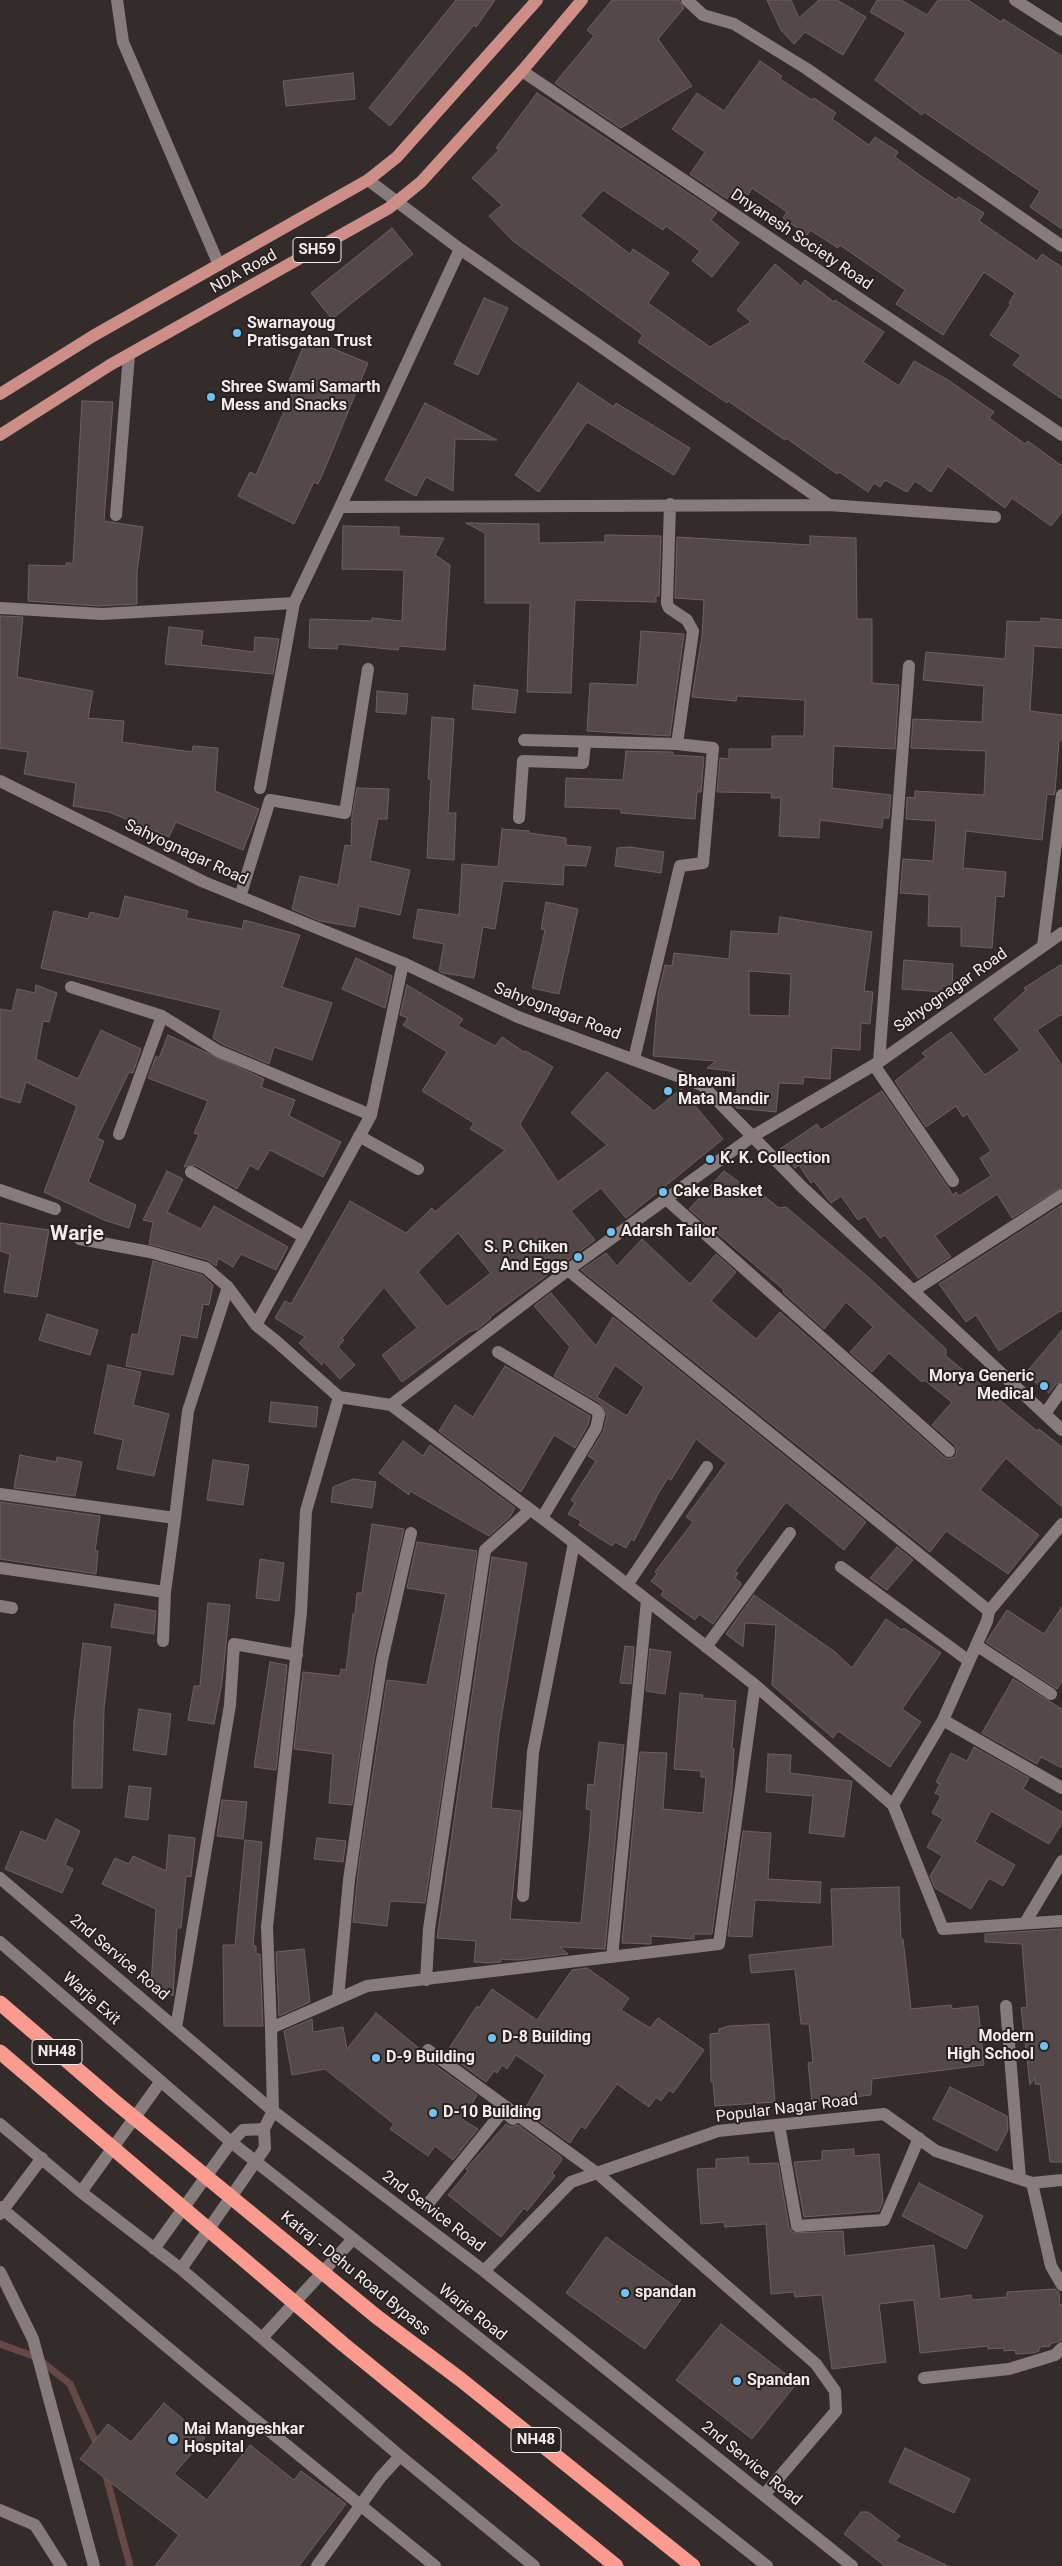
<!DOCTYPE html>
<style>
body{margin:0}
canvas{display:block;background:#342c2b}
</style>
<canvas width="1062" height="2566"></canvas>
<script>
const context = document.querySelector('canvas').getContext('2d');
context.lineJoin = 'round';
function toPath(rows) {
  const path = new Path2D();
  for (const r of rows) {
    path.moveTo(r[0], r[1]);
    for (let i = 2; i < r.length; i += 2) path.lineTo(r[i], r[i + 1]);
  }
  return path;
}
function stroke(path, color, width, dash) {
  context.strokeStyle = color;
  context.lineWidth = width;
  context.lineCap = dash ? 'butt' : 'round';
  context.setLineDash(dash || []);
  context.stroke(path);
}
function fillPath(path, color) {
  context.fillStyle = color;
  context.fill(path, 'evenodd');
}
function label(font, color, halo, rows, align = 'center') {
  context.font = font + ' Roboto,sans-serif';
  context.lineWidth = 4;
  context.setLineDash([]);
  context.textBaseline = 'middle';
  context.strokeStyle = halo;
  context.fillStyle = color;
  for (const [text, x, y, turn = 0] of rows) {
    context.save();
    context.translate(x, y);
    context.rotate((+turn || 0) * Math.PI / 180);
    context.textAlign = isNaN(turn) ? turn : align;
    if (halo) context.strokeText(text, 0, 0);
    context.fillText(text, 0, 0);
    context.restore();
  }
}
stroke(toPath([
 [0,2344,36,2357,70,2384,98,2447],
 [105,2472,130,2566]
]), '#674848', 7);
const building = toPath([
 [456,0,495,0,476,27,474,25,390,126,369,108,456,0],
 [612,0,679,0,684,8,658,39,692,86,621,128,555,83,594,36,587,30,612,0],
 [767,0,791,0,799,18,819,0,837,0,866,17,843,55,805,32,794,44,781,30,767,0],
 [877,0,901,0,927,15,938,0,968,0,1001,22,1003,19,1062,56,1062,229,1030,207,1040,191,924,112,922,115,875,80,906,33,870,12,877,0],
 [760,61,782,76,780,79,812,100,814,98,836,113,832,119,869,145,875,137,898,152,895,157,921,176,956,200,958,197,984,213,979,221,1037,261,1042,254,1062,267,1062,399,1013,365,1021,355,990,335,1011,304,1009,303,1015,293,984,272,943,335,896,304,905,290,840,245,838,248,810,230,807,235,783,218,787,212,752,188,748,195,736,187,727,199,690,174,705,152,672,129,697,93,724,111,760,61],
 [353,73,355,99,286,106,283,81,353,73],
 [537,93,717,212,711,220,739,243,712,277,692,261,700,251,666,226,663,230,603,190,580,216,630,254,633,249,669,273,648,303,710,347,751,322,737,310,775,264,801,286,805,280,834,302,835,300,884,332,863,362,899,386,914,361,948,380,994,412,989,418,1025,444,1028,441,1062,466,1062,512,1051,526,1012,498,1005,508,948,466,931,492,915,481,907,492,885,480,880,487,874,483,868,492,839,472,837,474,786,438,785,440,728,401,727,403,674,367,638,342,643,335,513,241,489,216,502,205,472,178,499,150,496,148,537,93],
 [392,228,413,254,332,319,311,293,392,228],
 [484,298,508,308,478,375,454,364,484,298],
 [307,338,368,363,326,466,318,484,314,482,294,524,238,496,250,472,256,475,293,391,286,388,307,338],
 [578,383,614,407,616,403,690,448,674,475,587,422,539,492,515,475,578,383],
 [82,401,113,402,104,521,143,527,137,572,137,604,98,606,28,601,29,565,66,566,66,563,73,563,82,401],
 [425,403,497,440,455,439,453,491,426,477,416,496,385,480,425,403],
 [466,523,539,524,539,543,605,542,605,535,661,536,659,596,656,596,656,602,575,600,571,693,527,692,530,603,485,603,485,533,466,523],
 [343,526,399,527,399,536,444,538,435,555,450,565,445,650,399,646,398,650,338,644,337,649,309,648,310,619,372,621,372,618,402,621,404,570,342,569,343,526],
 [810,536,856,538,857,619,872,619,872,683,899,685,895,749,834,746,832,788,891,795,889,818,883,818,882,828,820,820,819,838,779,836,781,798,771,798,772,793,717,792,720,758,729,759,729,749,772,749,772,736,804,736,805,700,737,696,736,701,692,697,702,636,704,600,675,598,677,537,810,545,810,536],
 [0,616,23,617,17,677,93,691,88,718,124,721,122,742,192,752,193,746,218,748,215,791,259,809,243,850,176,822,169,837,109,812,73,806,76,783,24,774,28,752,0,748,0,616],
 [1041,618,1062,620,1062,648,1034,646,1030,711,1062,715,1062,740,1059,740,1055,792,1054,795,1047,794,1042,840,966,831,963,868,1006,872,1004,897,996,896,992,948,961,946,961,927,928,926,929,895,900,893,903,859,933,861,936,821,906,819,907,797,915,798,915,791,984,795,986,751,911,748,913,719,982,722,984,686,923,680,926,652,1005,659,1007,621,1041,622,1041,618],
 [169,627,203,631,201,645,254,652,255,637,279,639,273,674,165,664,169,627],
 [641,631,684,634,670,736,587,731,590,683,637,685,641,631],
 [474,685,518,690,515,713,472,709,474,685],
 [377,691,408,694,406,714,376,712,377,691],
 [432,717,454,719,448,813,456,813,454,860,427,858,431,779,428,779,432,717],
 [626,751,673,752,673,755,704,757,701,792,697,792,695,819,621,813,621,809,565,807,566,778,623,780,626,751],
 [357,788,389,789,387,819,378,819,370,861,410,870,400,915,359,906,355,927,320,921,292,909,300,876,338,885,345,845,351,846,352,816,357,788],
 [502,829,529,831,529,833,566,838,566,845,591,847,586,866,564,865,563,885,503,881,495,929,483,927,474,978,443,973,439,971,444,944,413,938,418,909,459,915,462,864,498,867,502,829],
 [630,847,664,852,661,873,615,866,617,848,630,847],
 [125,896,188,911,186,918,242,929,244,920,300,935,282,987,332,1003,312,1060,274,1047,269,1064,222,1044,213,1038,221,1010,41,968,54,911,88,919,90,912,119,919,125,896],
 [546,902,578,909,559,994,532,988,545,930,541,929,546,902],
 [780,917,872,932,864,991,873,992,870,1024,861,1023,860,1050,832,1048,830,1079,804,1077,803,1084,779,1083,776,1112,736,1108,738,1072,707,1068,716,1061,653,1056,658,995,665,965,672,966,674,953,729,959,731,931,778,934,780,917],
 [749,971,791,974,789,1016,749,1015,749,971],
 [356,958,392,976,385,1008,342,989,356,958],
 [904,960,953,964,952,986,942,986,942,992,902,989,904,960],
 [1062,964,1062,1014,1037,1030,1062,1065,1062,1187,1012,1218,997,1194,935,1236,951,1257,918,1278,885,1235,880,1238,865,1216,858,1220,841,1196,831,1203,814,1181,811,1183,799,1165,795,1168,780,1149,817,1124,821,1130,882,1091,953,1195,956,1192,959,1196,991,1176,980,1158,991,1151,967,1114,963,1117,956,1106,926,1127,895,1081,926,1057,922,1053,951,1032,985,1075,1020,1050,994,1019,1026,990,1024,988,1062,964],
 [36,985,57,993,49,1022,43,1021,36,1059,78,1079,101,1030,141,1049,133,1073,129,1072,97,1138,104,1141,88,1182,136,1205,129,1228,104,1220,44,1192,77,1106,26,1082,20,1103,0,1097,0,1009,12,1011,17,989,35,993,36,985],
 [407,985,463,1019,458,1026,495,1046,502,1037,524,1052,526,1051,553,1067,520,1124,558,1182,607,1145,571,1113,607,1072,654,1111,681,1089,723,1139,626,1218,601,1188,571,1211,595,1240,490,1317,491,1318,478,1329,469,1332,402,1382,382,1355,417,1328,384,1287,342,1338,344,1340,338,1347,355,1365,340,1379,323,1361,322,1365,299,1343,305,1337,275,1318,285,1301,291,1304,350,1201,406,1233,432,1208,435,1212,505,1150,470,1129,474,1123,422,1091,447,1052,403,1025,408,1018,400,1015,407,985],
 [458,1233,491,1273,447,1307,418,1272,458,1233],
 [168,1035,264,1079,261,1087,295,1100,289,1116,341,1142,323,1177,270,1150,258,1170,250,1165,237,1189,195,1165,184,1167,199,1135,194,1133,208,1101,148,1078,156,1056,159,1058,168,1035],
 [167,1171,183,1179,167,1212,201,1229,214,1206,288,1247,276,1270,241,1254,233,1267,218,1258,216,1266,208,1260,149,1244,153,1222,143,1220,167,1171],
 [724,1171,749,1189,752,1186,779,1208,786,1207,867,1276,946,1349,946,1356,1037,1431,1039,1429,1062,1447,1062,1507,1006,1458,980,1490,1039,1535,1008,1574,946,1531,930,1552,581,1270,606,1253,617,1266,642,1239,690,1284,716,1254,736,1272,711,1301,756,1339,780,1312,944,1457,948,1459,955,1457,957,1452,955,1445,932,1425,952,1402,924,1380,922,1382,889,1353,872,1372,850,1352,873,1327,846,1302,824,1329,783,1292,784,1290,689,1209,724,1171],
 [1062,1205,1062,1310,999,1351,976,1315,966,1322,939,1284,1062,1205],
 [0,1223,49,1230,37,1297,4,1292,10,1254,0,1251,0,1223],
 [153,1261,202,1275,213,1285,209,1305,203,1304,197,1338,181,1335,173,1375,126,1366,132,1334,138,1335,153,1261],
 [551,1293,596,1346,613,1317,866,1522,844,1550,786,1502,735,1571,738,1573,735,1578,741,1583,741,1585,713,1624,699,1614,695,1620,661,1595,664,1591,651,1581,657,1574,655,1572,693,1522,686,1517,726,1463,696,1439,671,1480,668,1478,658,1494,634,1541,631,1539,626,1548,615,1542,612,1546,579,1525,581,1521,568,1514,575,1503,571,1500,596,1461,588,1456,603,1432,607,1416,600,1403,554,1376,570,1347,534,1306,551,1293],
 [615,1365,644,1387,627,1416,597,1397,615,1365],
 [47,1314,98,1330,90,1355,39,1340,47,1314],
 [1062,1330,1062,1381,1056,1384,1049,1393,1025,1374,1062,1330],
 [108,1365,141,1372,133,1405,169,1414,154,1476,117,1469,123,1440,94,1433,108,1365],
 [505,1366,590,1416,588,1425,575,1448,554,1435,521,1492,439,1431,455,1405,473,1417,505,1366],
 [271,1402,318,1407,316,1427,269,1422,271,1402],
 [403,1441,423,1456,430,1445,515,1508,510,1517,489,1536,410,1491,409,1495,379,1473,403,1441],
 [20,1455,56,1462,57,1457,82,1462,75,1496,14,1488,20,1455],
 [213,1460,249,1465,243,1505,207,1500,213,1460],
 [353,1479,376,1482,372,1508,331,1502,333,1487,353,1479],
 [0,1502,100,1516,95,1551,98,1551,96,1574,0,1559,0,1502],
 [372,1524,404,1529,374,1658,352,1805,329,1803,333,1754,294,1749,303,1672,340,1676,341,1669,346,1670,353,1614,355,1614,357,1593,362,1593,372,1524],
 [417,1542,477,1551,425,1903,390,1901,387,1926,353,1922,359,1864,387,1680,427,1685,446,1594,407,1588,417,1542],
 [897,1547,913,1560,887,1590,870,1578,897,1547],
 [492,1557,527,1563,499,1732,491,1808,521,1811,510,1919,581,1923,590,1832,591,1810,586,1809,588,1784,594,1785,599,1742,624,1745,605,1949,560,1947,568,1954,517,1960,501,1959,501,1962,491,1963,474,1962,476,1941,437,1938,492,1557],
 [260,1559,284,1563,279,1601,256,1598,260,1559],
 [754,1595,835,1652,852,1668,886,1619,902,1630,904,1628,941,1653,902,1709,921,1722,890,1767,838,1731,833,1738,772,1685,776,1625,745,1623,743,1647,726,1634,754,1595],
 [208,1603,230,1605,222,1683,214,1724,188,1720,194,1686,200,1686,208,1603],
 [115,1604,156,1611,154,1634,111,1627,115,1604],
 [1062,1607,1062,1681,1057,1689,986,1642,1007,1610,1044,1634,1062,1607],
 [83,1643,111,1647,104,1708,102,1788,72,1788,74,1722,83,1643],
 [625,1646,634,1647,631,1684,620,1683,625,1646],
 [650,1649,671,1652,665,1694,646,1691,650,1649],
 [270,1662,287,1665,276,1770,254,1767,270,1662],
 [1013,1679,1062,1709,1062,1768,1041,1757,1037,1764,982,1733,1013,1679],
 [680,1693,703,1695,702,1698,736,1701,732,1748,734,1749,732,1790,712,1934,694,1934,694,1939,651,1936,651,1944,622,1943,640,1752,667,1753,663,1809,703,1813,706,1777,701,1777,701,1771,674,1769,680,1693],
 [139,1709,171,1714,166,1755,133,1750,139,1709],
 [974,1747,1029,1778,1023,1789,1062,1812,1062,1823,1049,1844,991,1811,975,1842,1015,1865,1003,1886,989,1878,971,1909,935,1888,930,1876,942,1856,927,1847,943,1819,932,1813,941,1796,935,1793,940,1784,936,1782,951,1753,967,1761,974,1747],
 [768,1754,791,1755,790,1773,852,1781,844,1837,809,1833,813,1796,766,1792,768,1754],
 [129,1786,151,1788,148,1820,125,1817,129,1786],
 [222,1800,247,1802,243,1839,217,1836,222,1800],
 [56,1819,80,1831,65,1865,73,1869,62,1893,5,1869,21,1831,46,1841,56,1819],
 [743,1831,771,1833,768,1879,821,1882,820,1903,755,1900,752,1937,728,1936,743,1831],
 [169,1835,195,1838,191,1877,186,1876,181,1928,177,1928,173,1996,151,1984,156,1909,102,1884,115,1858,129,1864,133,1856,166,1871,169,1835],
 [317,1838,346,1841,343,1862,314,1859,317,1838],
 [245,1840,262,1842,253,1946,256,1946,256,1954,260,1954,263,2026,224,2026,223,1945,235,1945,245,1840],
 [899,1887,901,1939,903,1939,911,2009,951,2005,952,2009,978,2006,984,2065,872,2079,871,2095,812,2102,808,2063,813,2062,809,2024,801,2024,795,1969,751,1973,749,1955,833,1946,831,1889,899,1887],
 [1062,1929,1062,2162,1050,2162,1040,2084,1035,2084,1035,2077,1030,2085,1021,2008,1027,2007,1022,1944,985,1942,985,1934,1062,1929],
 [304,1949,310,2002,279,2016,276,1952,304,1949],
 [587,1968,629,1998,621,2010,650,2028,658,2018,704,2050,673,2093,669,2090,661,2101,656,2097,649,2107,617,2084,585,2129,581,2126,570,2143,524,2110,545,2075,516,2055,507,2069,502,2065,497,2073,494,2071,486,2082,446,2053,477,2006,479,2008,492,1989,537,2020,572,1970,587,1968],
 [376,2013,420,2049,423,2057,477,2095,463,2120,478,2129,453,2160,435,2146,428,2156,390,2129,394,2124,325,2069,292,2075,284,2031,312,2019,313,2032,343,2027,347,2049,376,2013],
 [769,2024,775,2102,715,2106,713,2081,711,2082,710,2034,719,2033,719,2029,729,2026,769,2024],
 [950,2087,1007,2116,1008,2130,997,2151,933,2119,950,2087],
 [506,2124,511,2127,518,2125,561,2157,562,2160,552,2173,555,2176,527,2211,524,2208,501,2237,448,2195,468,2171,466,2169,506,2124],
 [854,2149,854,2156,879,2154,883,2202,879,2211,804,2217,794,2162,822,2160,822,2151,854,2149],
 [748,2157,749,2164,778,2163,789,2227,793,2233,843,2231,845,2256,934,2245,940,2299,971,2295,972,2300,1007,2297,1007,2292,1055,2289,1059,2292,1060,2305,1062,2305,1062,2340,1050,2344,1050,2346,1039,2347,1039,2351,1033,2353,1016,2354,1015,2350,1004,2351,1004,2348,988,2349,988,2346,920,2353,914,2300,879,2304,886,2362,832,2369,822,2295,795,2297,794,2292,771,2294,766,2224,725,2227,724,2222,701,2224,697,2169,716,2168,716,2159,748,2157],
 [919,2183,983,2216,966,2249,902,2216,919,2183],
 [606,2237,685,2294,645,2349,566,2293,606,2237],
 [721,2324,797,2383,752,2439,676,2380,721,2324],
 [164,2403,205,2438,174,2474,207,2500,250,2445,294,2480,301,2471,346,2504,299,2566,155,2566,179,2535,80,2459,108,2424,131,2442,164,2403],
 [905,2448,970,2479,954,2513,889,2482,905,2448],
 [861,2512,868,2512,900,2536,895,2541,948,2566,885,2566,844,2534,861,2512]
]);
fillPath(building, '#524948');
stroke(building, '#6a6160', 1);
stroke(toPath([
 [117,0,123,42,219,265],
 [687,0,703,15,734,24,807,69,1062,246],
 [1015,0,1062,30],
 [522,71,1062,435],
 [368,180,460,249,829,505],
 [460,249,340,507,829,505,995,517],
 [116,515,129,355],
 [0,608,102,614,294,603],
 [524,740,677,744],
 [0,781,204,882,403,963,518,1017,702,1085,802,1187,1062,1430],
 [260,788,294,603,340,507],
 [519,818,523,761,583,763,585,743],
 [240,897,270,800,345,813,368,669],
 [1043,946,1062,795],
 [71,987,162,1016,218,1051,371,1115,256,1325],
 [634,1059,680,866,703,863,713,748,677,744,693,631,687,620,669,608,667,603,670,504],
 [879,1062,909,666],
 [874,1065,953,1181],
 [371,1115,403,963],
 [119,1134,162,1016],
 [359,1136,418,1169],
 [191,1172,304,1237],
 [0,1190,55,1209],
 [666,1199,949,1451],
 [80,1239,150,1252,206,1268,228,1287,256,1325,276,1341,339,1397,391,1405,559,1531,755,1685,893,1805,943,1720,987,1621,989,1611,1062,1524],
 [568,1270,989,1611],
 [913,1291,1062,1195],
 [498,1352,596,1410,599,1415,596,1428,542,1518],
 [391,1405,568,1270,753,1136,879,1062,1062,933],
 [1045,1414,1062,1389],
 [0,1494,175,1518,188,1411,228,1287],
 [841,1567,969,1661],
 [0,1568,165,1592,175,1518],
 [627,1585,707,1467],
 [0,1606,12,1608],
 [163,1641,165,1592],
 [976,1645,1051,1694],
 [706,1647,790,1533],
 [943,1720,1062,1788],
 [893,1805,943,1929,1062,1921],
 [0,1878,273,2111,484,2271,852,2566],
 [523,1896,533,1752,574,1543],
 [1025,1923,1062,1861],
 [0,1942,231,2142,767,2566],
 [612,1957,647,1600],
 [426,1980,429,1929,485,1550,530,1510],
 [338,1998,349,1880,368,1749,382,1660,411,1533],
 [1006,2006,1020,2179],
 [176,2028,230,1705,234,1644,297,1655],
 [271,2028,267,1927,301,1612,306,1511,339,1397],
 [428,2050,597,2173,816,2364,835,2391,836,2411,764,2495],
 [0,2124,81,2192,181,2269,400,2456,534,2566],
 [779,2125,797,2226,884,2220,919,2138],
 [1032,2183,1051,2266,1062,2285],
 [81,2192,161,2081],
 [427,2205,503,2111,513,2119],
 [0,2207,203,2377,435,2566],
 [0,2214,42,2158],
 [154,2249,231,2142,243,2130,264,2129],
 [181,2269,265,2148,264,2129,273,2111,271,2028,367,1986,719,1944,755,1685],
 [484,2271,571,2182,718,2131,884,2114,936,2151,1032,2183,1062,2180],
 [0,2272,33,2339,94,2566],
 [262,2338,353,2239],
 [924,2378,1009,2369,1055,2355,1062,2348],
 [0,2510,35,2525,61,2566],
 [317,2566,380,2478,400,2456]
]), '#867c7b', 12);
stroke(toPath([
 [0,394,93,336,368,180,397,157,537,0],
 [0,435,110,365,389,208,421,182,522,71,582,0]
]), '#cc8e87', 12);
stroke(toPath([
 [0,2003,114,2101,377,2317,460,2379,693,2566],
 [0,2052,343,2344,616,2566]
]), '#fb9a8f', 15);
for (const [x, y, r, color] of [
 [237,333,5,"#6fc2f4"],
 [211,397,5,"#6fc2f4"],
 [668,1091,5,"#6fc2f4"],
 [710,1159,5,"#6fc2f4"],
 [663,1192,5,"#6fc2f4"],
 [611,1232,5,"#6fc2f4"],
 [578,1257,5,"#6fc2f4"],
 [1044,1386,5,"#6fc2f4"],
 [492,2038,5,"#6fc2f4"],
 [1044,2046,5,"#6fc2f4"],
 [376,2058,5,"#6fc2f4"],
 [433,2113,5,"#6fc2f4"],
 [625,2293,5,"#6fc2f4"],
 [737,2381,5,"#6fc2f4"],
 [173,2439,6,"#6fc2f4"]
]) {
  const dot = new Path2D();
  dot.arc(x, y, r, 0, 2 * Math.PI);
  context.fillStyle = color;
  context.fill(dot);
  stroke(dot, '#2a2221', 2);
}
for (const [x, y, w] of [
 [317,250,48],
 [57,2052,50],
 [536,2440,50]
]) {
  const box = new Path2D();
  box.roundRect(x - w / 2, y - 12.5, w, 25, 4);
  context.fillStyle = '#2a2221';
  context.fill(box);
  stroke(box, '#f2ecec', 1);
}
label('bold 15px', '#f2ecec', null, [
 ["SH59",317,250],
 ["NH48",57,2052],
 ["NH48",536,2440]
]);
label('16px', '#f2ecec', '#2a2221', [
 ["Dnyanesh Society Road",801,240,34],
 ["NDA Road",244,272,-29],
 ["Sahyognagar Road",186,853,25],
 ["Sahyognagar Road",951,991,-35],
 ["Sahyognagar Road",557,1012,21],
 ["2nd Service Road",119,1958,40],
 ["Warje Exit",91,1999,41],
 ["Popular Nagar Road",787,2109,-7],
 ["2nd Service Road",433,2212,37],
 ["Katraj - Dehu Road Bypass",355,2274,39],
 ["Warje Road",472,2313,38],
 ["2nd Service Road",751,2464,39]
]);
label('bold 16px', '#f2ecec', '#2a2221', [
 ["Swarnayoug",247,324],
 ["Pratisgatan Trust",247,342],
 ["Shree Swami Samarth",221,388],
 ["Mess and Snacks",221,406],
 ["Bhavani",678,1082],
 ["Mata Mandir",678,1100],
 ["K. K. Collection",720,1159],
 ["Cake Basket",673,1192],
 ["Adarsh Tailor",621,1232],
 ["S. P. Chiken",568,1248,"right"],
 ["And Eggs",568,1266,"right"],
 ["Morya Generic",1034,1377,"right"],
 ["Medical",1034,1395,"right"],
 ["Modern",1034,2037,"right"],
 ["High School",1034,2055,"right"],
 ["D-8 Building",502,2038],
 ["D-9 Building",386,2058],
 ["D-10 Building",443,2113],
 ["spandan",635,2293],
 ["Spandan",747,2381],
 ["Mai Mangeshkar",184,2430],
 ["Hospital",184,2448]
], 'left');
label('bold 21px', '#f2ecec', '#2a2221', [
 ["Warje",77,1235]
]);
</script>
